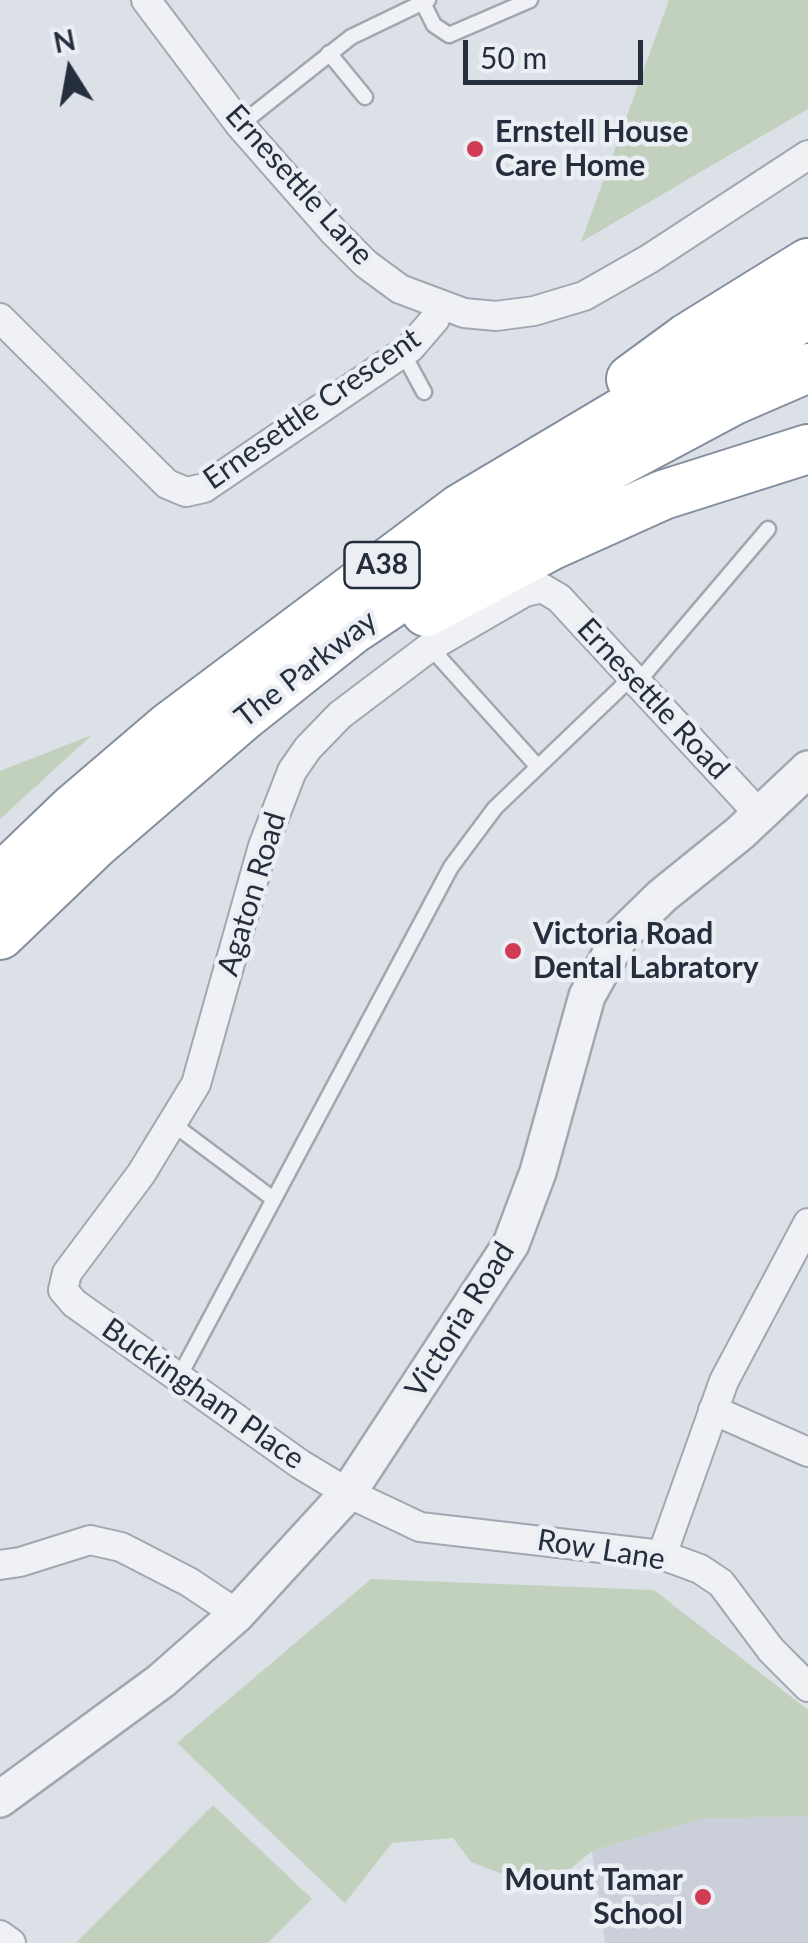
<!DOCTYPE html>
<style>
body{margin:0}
#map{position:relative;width:808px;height:1943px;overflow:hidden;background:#dce0e7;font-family:Lato,sans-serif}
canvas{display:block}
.north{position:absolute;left:20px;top:20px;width:100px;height:100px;-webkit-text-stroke:8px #ebeff4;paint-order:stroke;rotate:349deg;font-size:28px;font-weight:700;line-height:40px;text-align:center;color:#252e3d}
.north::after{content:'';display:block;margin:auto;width:35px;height:45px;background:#252e3d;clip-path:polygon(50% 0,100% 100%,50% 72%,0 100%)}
.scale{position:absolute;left:463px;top:40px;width:180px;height:45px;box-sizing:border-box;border:5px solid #252e3d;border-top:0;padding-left:12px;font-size:30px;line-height:35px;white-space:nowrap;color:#252e3d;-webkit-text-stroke:8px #ebeff4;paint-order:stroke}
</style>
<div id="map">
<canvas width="808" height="1943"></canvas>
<div class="north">N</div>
<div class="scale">50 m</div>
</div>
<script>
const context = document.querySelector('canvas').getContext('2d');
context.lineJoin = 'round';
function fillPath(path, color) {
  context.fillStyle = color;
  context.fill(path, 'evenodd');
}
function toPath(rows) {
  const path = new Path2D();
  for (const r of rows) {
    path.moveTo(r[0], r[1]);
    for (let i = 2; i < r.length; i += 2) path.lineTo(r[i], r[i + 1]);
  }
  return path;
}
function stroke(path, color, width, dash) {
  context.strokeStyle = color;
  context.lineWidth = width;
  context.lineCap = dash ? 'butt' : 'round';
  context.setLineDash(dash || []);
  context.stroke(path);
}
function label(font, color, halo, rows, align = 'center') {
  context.font = font + ' Lato,sans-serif';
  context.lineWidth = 9;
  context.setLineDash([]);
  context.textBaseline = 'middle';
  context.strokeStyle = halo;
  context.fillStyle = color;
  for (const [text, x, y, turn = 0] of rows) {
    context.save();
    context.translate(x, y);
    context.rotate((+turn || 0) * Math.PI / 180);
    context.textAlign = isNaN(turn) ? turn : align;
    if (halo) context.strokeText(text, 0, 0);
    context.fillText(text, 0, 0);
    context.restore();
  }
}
fillPath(toPath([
 [808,1816,808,1943,605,1943,592,1851,701,1819]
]), '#cacfd9');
fillPath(toPath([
 [669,0,808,0,808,109,581,242],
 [92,735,0,819,0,771],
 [371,1579,654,1590,808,1710,808,1816,701,1819,592,1851,545,1890,471,1862,453,1838,392,1843,345,1903,177,1743],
 [213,1805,312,1899,268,1943,76,1943]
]), '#c2d1bd');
const service = toPath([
 [423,3,434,25,449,35,530,0],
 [329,53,365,97],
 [240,125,351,37,428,0],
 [403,353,424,392],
 [430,647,538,767],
 [637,683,768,529],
 [173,1124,272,1198],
 [179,1377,451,867,495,808,632,677]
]);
const minor = toPath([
 [146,0,240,125,333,231,366,264,400,289,464,313,496,316,534,311,584,296,649,259,808,155],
 [0,318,167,484,186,492,204,488,410,348,435,319,437,305],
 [760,815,559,598,542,588,525,592,430,647,340,715,308,748,292,771,263,846,196,1084,141,1174,67,1273,63,1290,74,1303,300,1464,348,1493,420,1527,662,1555,700,1569,721,1583,771,1650,808,1687],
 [713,1410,808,1452],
 [662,1555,724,1381,808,1223],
 [0,1565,20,1562,90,1540,121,1547,189,1582,237,1614],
 [0,1935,11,1943]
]);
const tertiary = toPath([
 [0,1799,161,1681,237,1614,348,1493,511,1244,538,1172,587,996,620,937,662,896,740,833,808,769]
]);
const trunk = toPath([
 [631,379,687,338,808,263],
 [426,612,552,545,663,495,808,449],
 [0,879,73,809,169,727,461,508,639,402,808,315],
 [0,935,96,843,241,718,353,629,488,539,599,472,732,401,808,368]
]);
stroke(service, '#a1a7b1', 19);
stroke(minor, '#a1a7b1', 32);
stroke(tertiary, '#a1a7b1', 40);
stroke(trunk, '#838e9e', 52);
stroke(service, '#eff1f5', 14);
stroke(minor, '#eff1f5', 28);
stroke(tertiary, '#eff1f5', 35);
stroke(trunk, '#fff', 48);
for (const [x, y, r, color] of [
 [475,149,10,"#d13b54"],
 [513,951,10,"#d13b54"],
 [703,1897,10,"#d13b54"]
]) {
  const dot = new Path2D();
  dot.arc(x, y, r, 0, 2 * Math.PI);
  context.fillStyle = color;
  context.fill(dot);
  stroke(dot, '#ebeff4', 4);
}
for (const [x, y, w] of [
 [382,565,75]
]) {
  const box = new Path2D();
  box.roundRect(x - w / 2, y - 23, w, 46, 8);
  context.fillStyle = '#ebeff4';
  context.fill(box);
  stroke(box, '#252e3d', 2.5);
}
label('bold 28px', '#252e3d', null, [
 ["A38",382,565]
]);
label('bold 30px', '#252e3d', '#ebeff4', [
 ["Ernstell House",495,132],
 ["Care Home",495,166],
 ["Victoria Road",533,934],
 ["Dental Labratory",533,968],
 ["Mount Tamar",683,1880,"right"],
 ["School",683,1914,"right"]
], 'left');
label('30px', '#252e3d', '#ebeff4', [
 ["Ernesettle Lane",299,185,48],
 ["Ernesettle Crescent",312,409,-35],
 ["The Parkway",306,669,-38],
 ["Ernesettle Road",653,699,47],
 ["Agaton Road",252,894,-73],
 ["Victoria Road",460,1320,-58],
 ["Buckingham Place",203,1394,35],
 ["Row Lane",601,1550,9]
]);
</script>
